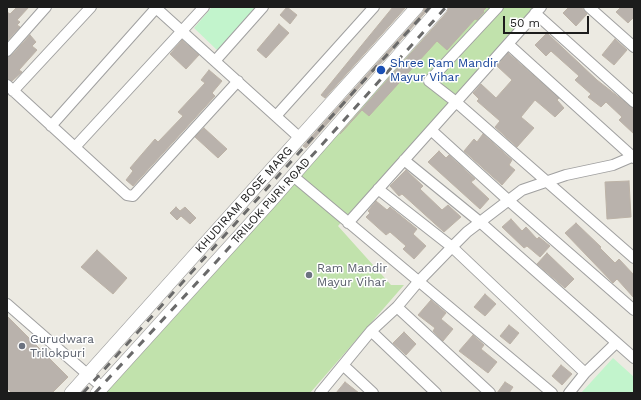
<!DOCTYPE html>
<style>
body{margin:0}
#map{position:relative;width:641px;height:400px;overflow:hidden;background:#eceae2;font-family:"Work Sans",sans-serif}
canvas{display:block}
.frame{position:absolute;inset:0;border:8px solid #1c1c1c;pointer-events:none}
.scale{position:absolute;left:503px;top:16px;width:86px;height:18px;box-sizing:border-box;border:2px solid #1c1c1c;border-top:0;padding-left:5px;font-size:12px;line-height:14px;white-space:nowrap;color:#1c1c1c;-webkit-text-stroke:3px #fff;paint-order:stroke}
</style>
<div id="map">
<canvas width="641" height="400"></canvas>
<div class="frame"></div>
<div class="scale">50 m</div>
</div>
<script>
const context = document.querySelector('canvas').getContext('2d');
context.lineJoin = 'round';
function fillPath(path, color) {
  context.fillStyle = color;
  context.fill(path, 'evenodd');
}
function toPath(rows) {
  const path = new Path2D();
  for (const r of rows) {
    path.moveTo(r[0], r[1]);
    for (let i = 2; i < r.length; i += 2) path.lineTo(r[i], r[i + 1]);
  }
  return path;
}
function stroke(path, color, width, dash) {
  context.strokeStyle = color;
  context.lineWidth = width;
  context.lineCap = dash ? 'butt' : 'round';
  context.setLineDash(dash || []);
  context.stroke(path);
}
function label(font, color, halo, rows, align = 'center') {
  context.font = font + ' "Work Sans",sans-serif';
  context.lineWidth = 3;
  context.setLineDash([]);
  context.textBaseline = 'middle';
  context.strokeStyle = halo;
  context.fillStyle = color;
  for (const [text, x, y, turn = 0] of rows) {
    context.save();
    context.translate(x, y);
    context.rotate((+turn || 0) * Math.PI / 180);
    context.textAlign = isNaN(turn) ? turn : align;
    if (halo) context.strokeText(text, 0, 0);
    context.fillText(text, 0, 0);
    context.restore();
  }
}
fillPath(toPath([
 [452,7,535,7,338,226,391,285,404,285,310,393,100,393]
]), '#c1e2ac');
fillPath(toPath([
 [212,7,256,7,217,50,194,28],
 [613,358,634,377,634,393,581,393]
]), '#c2f4cc');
const building = toPath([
 [17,7,29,7,17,20,20,22,17,25,20,27,7,41,7,12,10,14,17,7],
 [287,7,297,15,290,24,280,15,287,7],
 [393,7,406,7,325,98,321,95,393,7],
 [425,7,430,7,306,148,303,146,423,12,425,7],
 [449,7,487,7,483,11,484,12,477,20,475,19,447,50,437,41,369,116,362,110,340,134,447,12,449,7],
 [569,7,581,7,587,14,576,26,563,13,569,7],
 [621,7,634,7,634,17,628,23,616,12,621,7],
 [279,24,289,33,266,58,257,50,279,24],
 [547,33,597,80,634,109,634,134,619,120,622,117,606,102,601,107,588,97,591,94,575,80,579,76,551,51,546,56,535,45,547,33],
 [30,35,36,42,32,46,37,50,19,70,22,72,12,81,7,79,7,57,12,55,30,35],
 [615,39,627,50,614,65,602,55,615,39],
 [182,40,199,55,186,69,170,54,182,40],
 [508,53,559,98,557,100,564,108,555,117,535,100,521,117,534,128,517,147,495,127,500,121,477,101,479,99,473,93,481,84,496,98,512,80,497,66,508,53],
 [209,70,222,81,212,93,215,96,133,186,126,180,133,171,130,168,155,139,158,142,183,116,178,112,205,83,201,80,209,70],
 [204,128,227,149,218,158,195,137,204,128],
 [483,134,512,160,509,165,515,170,502,185,464,151,474,139,477,142,483,134],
 [439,151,446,158,449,155,475,179,471,182,489,199,480,209,428,162,439,151],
 [406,170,423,186,420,189,442,210,448,205,461,217,444,232,402,194,399,196,390,186,406,170],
 [629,181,631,217,607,219,605,182,629,181],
 [376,201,387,210,390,207,417,229,413,234,426,246,414,259,403,249,406,246,390,232,386,235,366,217,370,213,368,211,376,201],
 [176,207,180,211,185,207,196,218,190,224,181,216,177,220,170,213,176,207],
 [511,219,522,231,526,227,537,239,539,237,550,246,540,257,527,246,524,248,502,227,511,219],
 [576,223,601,247,600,248,615,263,619,259,634,275,634,298,617,279,613,283,565,233,576,223],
 [97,250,127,278,113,294,81,267,97,250],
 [547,253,574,279,565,288,537,264,547,253],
 [485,294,496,304,485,316,474,307,485,294],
 [431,300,446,313,441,319,453,329,443,341,433,331,435,328,418,315,431,300],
 [7,316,68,377,52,393,12,393,7,388,7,316],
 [509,325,519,333,510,344,500,336,509,325],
 [404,332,416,344,406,355,393,343,404,332],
 [473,335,484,345,481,349,497,362,488,373,459,351,473,335],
 [561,365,572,374,562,385,552,376,561,365],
 [345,382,359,393,336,393,345,382],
 [505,382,513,387,509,393,497,393,505,382]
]);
fillPath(building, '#b9b2ac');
stroke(building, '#bcb2a6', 1);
const minor = toPath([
 [155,7,300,138],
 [498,7,429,81,456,102,634,258],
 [589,7,634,47],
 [535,13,634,102],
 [508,44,634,158],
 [7,51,46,7],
 [215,61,263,7],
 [7,85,127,195,133,196,238,81],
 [13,91,91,7],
 [276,116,374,7],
 [51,126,157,7],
 [431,130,508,200,634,310],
 [75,147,204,7],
 [404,160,480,222,634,358],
 [293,176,552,393],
 [378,189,452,247,585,373],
 [348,223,541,7],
 [7,304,102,387],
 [397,307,490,393],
 [371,331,436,393],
 [343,365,373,393],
 [320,393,371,331,397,307,418,282,452,247,467,232,522,190,566,175,613,165,634,156],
 [569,393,585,373,616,343]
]);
const tertiary = toPath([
 [71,393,417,7],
 [97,393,270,202,441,7]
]);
stroke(minor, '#a0a0a0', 12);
stroke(tertiary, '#a0a0a0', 14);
stroke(minor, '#fff', 10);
stroke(tertiary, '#fff', 13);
stroke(toPath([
 [83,393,430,7],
 [95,393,217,261,446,7]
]), '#6a6a6a', 3, [8, 8]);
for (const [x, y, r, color] of [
 [381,70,5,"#1a4fb4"],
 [309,275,4,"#6b7280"],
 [22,346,4,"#6b7280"]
]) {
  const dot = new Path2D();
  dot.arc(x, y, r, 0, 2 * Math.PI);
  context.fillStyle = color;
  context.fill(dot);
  stroke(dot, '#fff', 1.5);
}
label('12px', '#164399', '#fff', [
 ["Shree Ram Mandir",390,63],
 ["Mayur Vihar",390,77]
], 'left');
label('12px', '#1c1c1c', '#fff', [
 ["KHUDIRAM BOSE MARG",244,200,-48],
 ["TRILOK PURI ROAD",271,201,-48]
]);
label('12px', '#5b616d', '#fff', [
 ["Ram Mandir",317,268],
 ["Mayur Vihar",317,282],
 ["Gurudwara",30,339],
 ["Trilokpuri",30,353]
], 'left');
</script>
